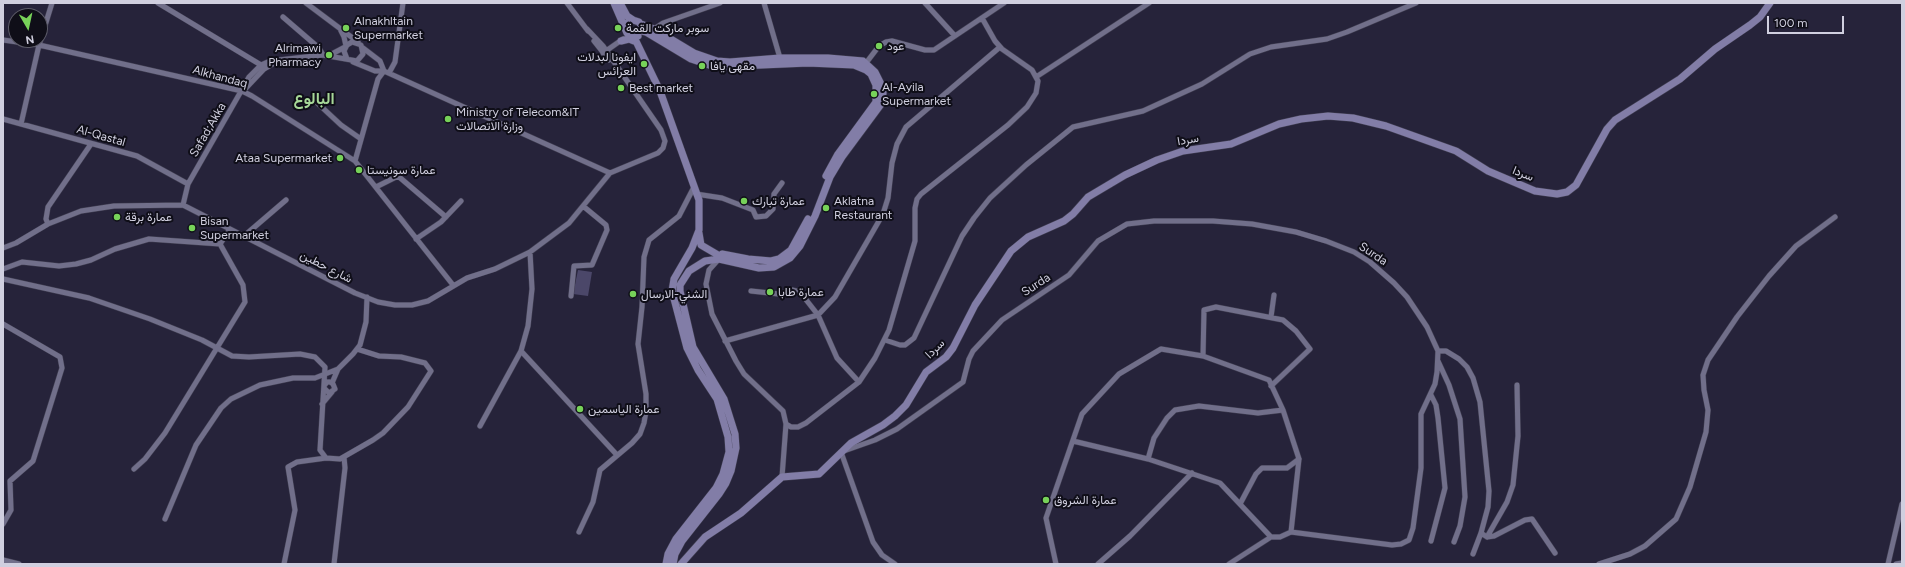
<!DOCTYPE html>
<meta charset="utf-8">
<style>
body{margin:0}
#map{position:relative;width:1905px;height:567px;overflow:hidden;background:#26233a;font-family:Figtree,sans-serif}
canvas{display:block}
.frame{position:absolute;inset:0;border:4px solid #d0cfdf;pointer-events:none}
.north{position:absolute;left:8px;top:8px;width:40px;height:40px;box-sizing:border-box;background:#0f0e18;border:1px solid #5c5b68;border-radius:50%;rotate:171deg;font-size:11px;font-weight:700;line-height:16px;text-align:center;color:#d0cfdf}
.north::after{content:'';display:block;margin:auto;width:14px;height:18px;background:#77d259;clip-path:polygon(50% 0,100% 100%,50% 72%,0 100%)}
.scale{position:absolute;left:1767px;top:16px;width:77px;height:18px;box-sizing:border-box;border:2px solid #d0cfdf;border-top:0;padding-left:5px;font-size:12px;line-height:14px;white-space:nowrap;color:#d0cfdf;-webkit-text-stroke:3px #0f0e18;paint-order:stroke}
</style>
<div id="map">
<canvas width="1905" height="567"></canvas>
<div class="frame"></div>
<div class="north">N</div>
<div class="scale">100 m</div>
</div>
<script>
const context = document.querySelector('canvas').getContext('2d');
context.lineJoin = 'round';
function fillPath(path, color) {
  context.fillStyle = color;
  context.fill(path, 'evenodd');
}
function toPath(rows) {
  const path = new Path2D();
  for (const r of rows) {
    path.moveTo(r[0], r[1]);
    for (let i = 2; i < r.length; i += 2) path.lineTo(r[i], r[i + 1]);
  }
  return path;
}
function stroke(path, color, width, dash) {
  context.strokeStyle = color;
  context.lineWidth = width;
  context.lineCap = dash ? 'butt' : 'round';
  context.setLineDash(dash || []);
  context.stroke(path);
}
function label(font, color, halo, rows, align = 'center') {
  context.font = font + ' Figtree,Vazirmatn,sans-serif';
  context.lineWidth = 4;
  context.setLineDash([]);
  context.textBaseline = 'middle';
  context.strokeStyle = halo;
  context.fillStyle = color;
  for (const [text, x, y, turn = 0] of rows) {
    context.save();
    context.translate(x, y);
    context.rotate((+turn || 0) * Math.PI / 180);
    context.textAlign = isNaN(turn) ? turn : align;
    if (halo) context.strokeText(text, 0, 0);
    context.fillText(text, 0, 0);
    context.restore();
  }
}
fillPath(toPath([
 [578,270,592,272,588,296,573,294]
]), '#4b4769');
const street = toPath([
 [158,3,261,65],
 [306,3,358,42],
 [567,3,588,31],
 [764,3,780,58],
 [925,3,955,36],
 [283,17,319,48,323,55],
 [654,29,663,23,720,3],
 [341,31,344,37,346,46],
 [3,40,39,45,242,91,252,96,355,161,453,285],
 [594,41,609,60],
 [363,48,380,61,384,71],
 [603,53,623,39],
 [330,55,345,47],
 [353,62,375,71,384,71,610,173],
 [866,63,879,46,886,42,892,41,925,50,934,50,1004,3],
 [389,73,395,62,403,3],
 [1036,77,1149,3],
 [246,88,264,69,276,62],
 [306,100,313,99,341,125,361,139],
 [3,119,137,156,188,184],
 [21,124,39,45,52,3],
 [355,161,378,79,384,71],
 [376,187,398,176,446,217],
 [696,194,722,198,753,210,756,217,766,216,773,209,774,194,782,183],
 [183,205,188,184,244,86,249,77,261,65,270,61,323,55,357,61,363,54,361,45,352,42,347,45,344,51,347,59],
 [48,224,46,219,48,207,91,144],
 [244,236,286,200],
 [416,239,441,222,461,201],
 [3,248,16,243,48,224,81,211,114,206,183,205,355,293,378,302,395,305,412,305,428,301,467,278,495,269,530,252,569,223,610,173,658,153,663,148,665,141,661,130,603,46,587,29],
 [718,260,709,270,706,284,712,314,736,361,744,374,783,411,786,424,782,477],
 [3,269,22,262,59,266,76,264,91,260,115,249,149,239,220,244,230,229],
 [3,279,89,298,150,319,202,340,232,356,249,357,300,354,315,357,325,367,320,450,326,458],
 [751,291,779,294,792,290,800,292,818,315,837,358,859,382],
 [571,296,574,266,592,265,607,230,606,225,583,206],
 [1271,317,1274,295],
 [3,324,60,357,62,368,33,461,10,481,11,510,3,524],
 [885,340,900,345,905,345,914,338,962,236,974,218,990,198,1026,165,1073,127,1143,111,1202,84,1250,54,1271,47,1327,39,1347,32,1416,3],
 [725,341,818,315,835,297,883,214,888,198,892,163,897,144,906,127,1000,47],
 [521,351,617,455],
 [1438,351,1446,351,1459,359,1467,367,1473,378,1480,402,1489,491,1488,507,1481,533,1473,554],
 [1203,356,1204,310,1216,307,1283,320,1296,331,1310,349,1271,386],
 [1438,361,1449,385,1460,419,1465,497,1460,526,1454,542],
 [332,383,338,369],
 [324,388,329,393,335,389,333,384,330,382,327,382,324,386],
 [1431,395,1436,405,1438,418,1445,488,1431,541],
 [322,404,332,392],
 [786,424,791,427,798,427,806,423,859,382,875,358,889,330,915,241,915,208,917,199,921,194,1008,125,1027,107,1036,93,1038,81,1032,70,1002,49,995,41,982,18],
 [480,426,521,351,528,326,532,289,530,252],
 [1073,441,1148,459,1220,483,1271,537],
 [1148,459,1154,438,1167,418,1175,410,1199,406,1258,413,1283,410],
 [134,469,145,459,165,433,245,302,243,285,220,244],
 [1240,504,1256,474,1262,468,1287,468,1299,459],
 [165,519,196,445,221,408,231,399,260,385,293,378,315,378,338,369,353,354,360,345,366,322,367,297],
 [579,532,593,502,600,470,632,443,640,434,644,423,646,411,646,394,638,344,642,307,644,257,649,240,679,216,694,187],
 [1481,533,1487,537,1507,502,1513,485,1518,436,1517,385],
 [1487,537,1494,536,1525,520,1532,519,1555,553],
 [3,560,19,564],
 [284,564,295,510,288,467,297,462,326,458,340,459,373,440,383,433,408,407,431,371,425,363,401,357,379,356,357,349],
 [334,564,345,468,344,457],
 [895,564,882,555,873,542,841,452,875,440,897,429,963,382,969,359,973,351,1002,320,1069,275,1098,241,1127,224,1154,221,1213,221,1252,224,1296,232,1326,241,1354,252,1370,262,1394,283,1407,297,1427,327,1438,351,1437,372,1435,384,1421,414,1421,468,1413,528,1409,540,1401,544,1392,545,1291,532,1280,537,1271,537,1229,564],
 [1056,564,1046,518,1082,414,1119,374,1161,349,1203,356,1269,380,1283,410,1299,459,1291,532],
 [1098,564,1130,536,1192,473],
 [1599,564,1630,554,1645,546,1676,519,1690,487,1706,432,1708,410,1704,390,1703,375,1708,360,1737,317,1769,276,1796,246,1835,217],
 [1888,564,1902,504],
 [1896,564,1902,563]
]);
const secondary = toPath([
 [614,3,627,33,632,37,638,36],
 [620,3,627,16,633,20],
 [641,24,654,29,694,53,717,61,730,62,780,58,828,58,863,61,875,72,881,84,883,93,882,103,842,157,830,177,815,216,800,246,790,258,774,267,759,268,719,259,705,261,689,271,680,285,680,291,693,347,724,399,735,434,736,448,731,471,726,483,719,494,682,541,675,554,673,564],
 [626,27,628,22,633,20,639,22,642,27],
 [642,31,646,32,691,59,715,67,808,63,854,65,866,70,871,74,876,85,876,102,838,154,826,176],
 [634,37,660,91,699,200,699,230,692,248,674,279,672,291,687,348,698,370,717,399,728,437,729,452,723,474,716,488,676,539,668,554,666,564],
 [621,41,629,39,634,41],
 [699,233,701,245,718,255,719,259],
 [719,259,722,254,748,259,771,261,779,259,791,250,808,219],
 [681,564,705,537,741,513,782,477,819,474,851,443,883,425,895,416,906,405,926,372,946,357,953,348,975,305,1011,251,1028,237,1064,221,1073,214,1088,197,1125,175,1157,160,1183,151,1231,144,1279,124,1301,119,1328,116,1353,118,1386,126,1456,151,1488,171,1535,191,1557,194,1567,192,1576,185,1607,129,1615,120,1680,79,1715,49,1750,25,1760,17,1770,3]
]);
stroke(street, '#413f52', 6);
stroke(secondary, '#413f52', 8);
stroke(street, '#716f8a', 5);
stroke(secondary, '#827da7', 7);
for (const [x, y, r, color] of [
 [346,28,4,"#77d259"],
 [618,28,4,"#77d259"],
 [879,46,4,"#77d259"],
 [329,55,4,"#77d259"],
 [644,64,4,"#77d259"],
 [702,66,4,"#77d259"],
 [621,88,4,"#77d259"],
 [874,94,4,"#77d259"],
 [448,119,4,"#77d259"],
 [340,158,4,"#77d259"],
 [359,170,4,"#77d259"],
 [744,201,4,"#77d259"],
 [826,208,4,"#77d259"],
 [117,217,4,"#77d259"],
 [192,228,4,"#77d259"],
 [770,292,4,"#77d259"],
 [633,294,4,"#77d259"],
 [580,409,4,"#77d259"],
 [1046,500,4,"#77d259"]
]) {
  const dot = new Path2D();
  dot.arc(x, y, r, 0, 2 * Math.PI);
  context.fillStyle = color;
  context.fill(dot);
  stroke(dot, '#0f0e18', 1.5);
}
label('12px', '#d0cfdf', '#0f0e18', [
 ["Alnakhltain",354,21],
 ["Supermarket",354,35],
 ["سوبر ماركت القمة",626,28],
 ["عود",887,46],
 ["Alrimawi",321,48,"right"],
 ["Pharmacy",321,62,"right"],
 ["ايفونا لبدلات",636,57,"right"],
 ["العرائس",636,71,"right"],
 ["مقهى يافا",710,66],
 ["Al-Ayila",882,87],
 ["Supermarket",882,101],
 ["Best market",629,88],
 ["Ministry of Telecom&IT",456,112],
 ["وزارة الاتصالات",456,126],
 ["Ataa Supermarket",332,158,"right"],
 ["عمارة سونيستا",367,170],
 ["عمارة تبارك",752,201],
 ["Aklatna",834,201],
 ["Restaurant",834,215],
 ["عمارة برقة",125,217],
 ["Bisan",200,221],
 ["Supermarket",200,235],
 ["عمارة طابا",778,292],
 ["الشني-الارسال",641,294],
 ["عمارة الياسمين",588,409],
 ["عمارة الشروق",1054,500]
], 'left');
label('12px', '#d0cfdf', '#0f0e18', [
 ["Alkhandaq",220,77,15],
 ["Safad;Akka",208,130,-60],
 ["Al-Qastal",101,136,16],
 ["سردا",1188,140,-10],
 ["سردا",1523,174,22],
 ["Surda",1373,254,34],
 ["شارع حطين",326,267,27],
 ["Surda",1036,285,-33],
 ["سردا",935,349,-44]
]);
label('bold 16px', '#a7d898', '#0f0e18', [
 ["البالوع",314,99]
]);
</script>
